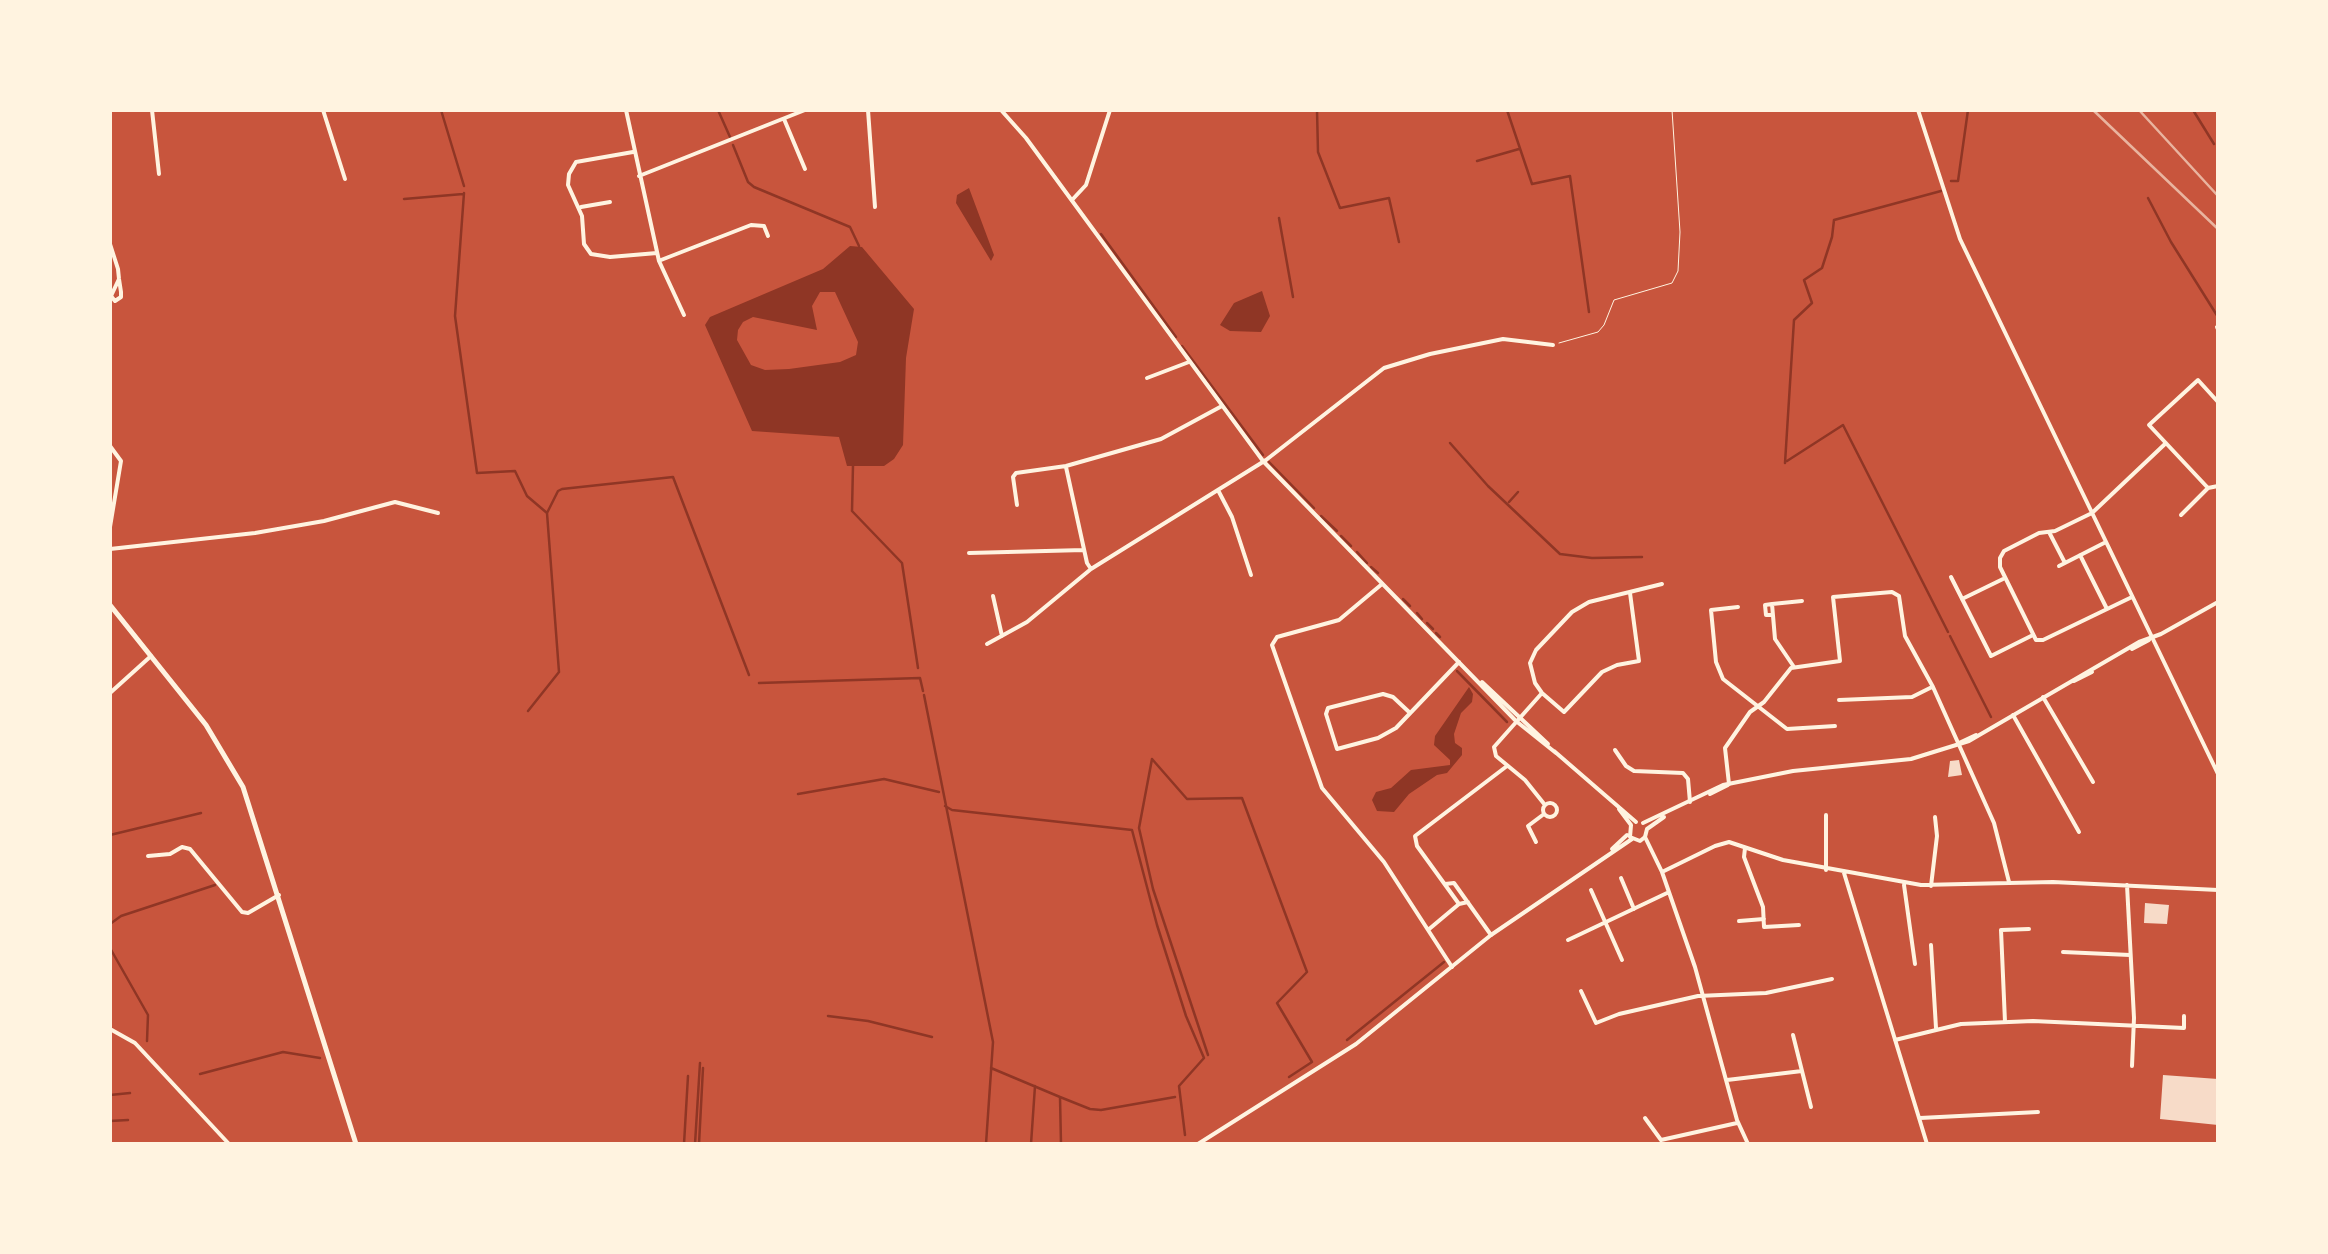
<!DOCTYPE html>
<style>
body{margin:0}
#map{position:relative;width:2328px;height:1254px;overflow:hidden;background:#c8553d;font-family:Raleway,sans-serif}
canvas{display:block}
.frame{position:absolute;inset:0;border:112px solid #fff3e0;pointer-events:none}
</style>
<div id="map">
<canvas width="2328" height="1254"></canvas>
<div class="frame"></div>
</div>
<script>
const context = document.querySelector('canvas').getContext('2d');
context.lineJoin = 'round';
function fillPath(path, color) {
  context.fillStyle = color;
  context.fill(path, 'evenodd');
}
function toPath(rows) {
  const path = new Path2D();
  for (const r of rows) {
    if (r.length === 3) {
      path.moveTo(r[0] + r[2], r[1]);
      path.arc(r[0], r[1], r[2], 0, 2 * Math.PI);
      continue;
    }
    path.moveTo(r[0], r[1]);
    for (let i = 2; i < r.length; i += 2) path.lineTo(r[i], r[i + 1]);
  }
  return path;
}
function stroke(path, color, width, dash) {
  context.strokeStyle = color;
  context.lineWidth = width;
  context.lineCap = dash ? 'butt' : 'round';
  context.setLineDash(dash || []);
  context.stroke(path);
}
fillPath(toPath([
 [969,188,994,255,991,261,956,203,957,195],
 [850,246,862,247,914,309,906,358,903,445,894,459,884,466,847,466,839,437,752,431,705,325,710,317,823,269],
 [820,292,835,292,858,342,856,355,840,362,789,369,765,370,751,365,737,340,738,330,743,322,753,317,817,330,812,306],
 [1262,291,1270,316,1261,332,1230,331,1220,325,1234,303],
 [1469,687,1473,694,1472,702,1461,713,1454,734,1455,743,1462,748,1462,755,1447,773,1437,775,1409,794,1394,812,1377,811,1372,800,1376,792,1391,788,1411,770,1450,765,1450,760,1434,745,1435,736]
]), '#8f3625');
stroke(toPath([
 [441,110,464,186],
 [718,110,730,137],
 [1317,110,1318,152,1340,208,1389,198,1399,242],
 [1507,110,1532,184,1570,176,1589,312],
 [2193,110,2214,144],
 [733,145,748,182,754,187,850,227,859,246],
 [1477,161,1519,149],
 [1951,181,1958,181,1968,110],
 [464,193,455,316,477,473,515,471,527,496,547,513],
 [2148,198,2171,242,2218,317],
 [404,199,463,194],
 [1279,218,1293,297],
 [1101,234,1176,337],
 [1182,346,1263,455],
 [1450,443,1488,486,1560,554,1592,558,1642,557],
 [1787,461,1843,425,1948,632],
 [1269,462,1314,508],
 [1785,463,1794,320,1812,303,1804,280,1822,268,1832,237,1834,220,1941,191],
 [853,465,852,511,902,563,918,668],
 [1509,502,1518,492],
 [1321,516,1337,531],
 [1341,536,1351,546],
 [1357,552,1367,563],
 [1371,567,1378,573],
 [1403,599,1410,606],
 [1417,613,1422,619],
 [1427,623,1433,629],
 [1436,633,1440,637],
 [1950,636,1991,717],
 [1457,671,1507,722],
 [759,683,920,678,923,691],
 [924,695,993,1042,986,1144],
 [528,711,559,672,547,513,558,491,562,489,673,477,749,675],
 [1152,759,1187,799,1242,798,1307,972,1277,1003,1312,1062,1289,1077],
 [1152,759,1139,828,1153,889,1208,1055],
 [798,794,884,779,939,792],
 [945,806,952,810,1132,830,1157,925,1186,1016,1204,1058,1179,1086,1185,1135],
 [110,835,201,813],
 [110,924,121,916,215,885],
 [110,948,148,1015,147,1041],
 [828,1016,868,1021,932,1037],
 [1347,1040,1444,962],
 [991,1068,1060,1097,1061,1144],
 [200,1074,283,1052,320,1058],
 [110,1095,130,1093],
 [1060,1097,1090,1109,1101,1110,1175,1097],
 [110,1121,128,1120],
 [684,1144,688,1076],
 [695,1144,700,1063],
 [699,1144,703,1068],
 [1031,1144,1035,1086]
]), '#8f3625', 2.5);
fillPath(toPath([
 [1959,760,1962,775,1948,777,1950,761],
 [2145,903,2169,905,2167,924,2144,923],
 [2163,1075,2218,1079,2218,1125,2160,1119]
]), '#f7dbc8');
stroke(toPath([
 [1559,343,1598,332,1604,325,1614,300,1672,283,1678,271,1680,232,1672,110]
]), '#fff3e0', 1);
stroke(toPath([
 [152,110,159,174],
 [323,110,345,179],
 [626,110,659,261,684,315],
 [868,110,875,207],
 [1918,110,1960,239,2218,774],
 [784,119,805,169],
 [633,152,576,162,569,174,568,185,582,216,584,244,591,254,610,257,657,253],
 [639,176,805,110],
 [1072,200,1086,185,1110,110],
 [581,207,610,202],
 [110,244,118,269,119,279,121,292,121,297,115,301,111,296,119,279],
 [661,260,751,225,764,226,768,236],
 [2217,327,2218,329],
 [1147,378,1189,362],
 [110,446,121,461,110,527],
 [1066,467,1087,563,1091,569],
 [2208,488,2149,425,2198,380,2218,402],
 [1219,492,1232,517,1251,575],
 [1017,505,1013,477,1016,473,1066,466,1161,439,1222,406],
 [2181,515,2208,488,2218,486],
 [2049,532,2065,563],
 [110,549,255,533,324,521,395,502,438,513],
 [969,553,1084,550],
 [2080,555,2107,609],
 [2059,566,2106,542],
 [1951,577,1991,656,2033,635],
 [1382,584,1339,620,1277,637,1272,645,1322,788,1384,862,1452,967],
 [1630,593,1639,661,1617,665,1602,672,1564,712,1542,693,1535,683,1530,663,1536,650,1572,612,1589,602,1662,584],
 [993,596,1002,636],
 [2132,597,2043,640,2036,640,2000,567,2000,558,2004,551,2039,533,2055,531,2092,513,2166,443],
 [1962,599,2003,579],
 [1772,604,1775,639,1794,667],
 [1772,604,1802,601],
 [1772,604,1765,605,1766,615,1773,615],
 [1738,607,1711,610,1716,662,1723,679,1787,729,1835,726],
 [987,644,1027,622,1091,569,1266,460,1384,368,1430,354,1503,339,1553,345],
 [110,693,151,656],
 [1542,693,1494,747,1496,756,1525,780,1545,805],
 [2043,697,2093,782],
 [1839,700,1912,697,1932,687],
 [1409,712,1393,697,1383,694,1328,708,1326,714,1337,749,1378,738,1396,728,1459,662],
 [2013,715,2079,832],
 [1615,750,1626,766,1634,771,1683,773,1688,779,1690,802],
 [1729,784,1725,748,1750,712,1764,702,1791,668,1840,661,1833,597,1892,592,1899,596,1905,636,1933,687,1994,823,2009,882],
 [1550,810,7],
 [1645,837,1662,872,1695,967,1737,1120,1748,1144],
 [1536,842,1528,826,1544,814],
 [1745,848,1744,857,1763,907,1764,927,1799,925],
 [148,856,170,854,182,847,190,849,242,912,248,913,279,895],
 [1826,870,1826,815],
 [1662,872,1715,846,1729,842,1783,860,1921,885,2053,882,2218,890],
 [1844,873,1927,1144],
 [1621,878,1634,909],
 [1445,884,1454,883,1491,935],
 [1904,885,1915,964],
 [2127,885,2134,1018,2132,1066],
 [1931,886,1937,836,1935,817],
 [1591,890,1622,960],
 [1468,902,1459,904,1417,846,1415,836,1507,766],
 [1739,921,1764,919],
 [1428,930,1459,904],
 [1568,940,1667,893],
 [1931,945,1936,1028],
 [2063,952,2130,955],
 [1581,991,1596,1023,1619,1014,1698,996,1766,993,1832,979],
 [2005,1022,2001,930,2029,929],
 [110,1029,135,1043,229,1144],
 [1793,1035,1811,1107],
 [1895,1040,1961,1024,2033,1021,2184,1028,2184,1016],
 [1727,1080,1802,1071],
 [1645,1118,1661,1140,1737,1123],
 [1920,1118,2038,1112]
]), '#fff3e0', 4);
stroke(toPath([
 [1001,110,1026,138,1263,461,1516,721,1556,753],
 [2132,649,2149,640],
 [2074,681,2092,672],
 [1482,682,1548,744],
 [1959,743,1976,735],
 [1554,751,1636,822],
 [1710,794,1728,785],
 [1619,809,1631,825],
 [1643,823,1723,785,1793,771,1911,759,1969,741,2139,642,2161,634,2218,602],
 [1631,825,1630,837,1640,841,1645,837,1647,829,1664,817],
 [1612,849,1627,835],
 [1198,1144,1356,1044,1491,935,1632,839]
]), '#fff3e0', 4);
stroke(toPath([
 [110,605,206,725,243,787,356,1144]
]), '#fff3e0', 5);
stroke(toPath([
 [2093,110,2218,229],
 [2139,110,2218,196]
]), '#e9b49f', 2.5);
</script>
